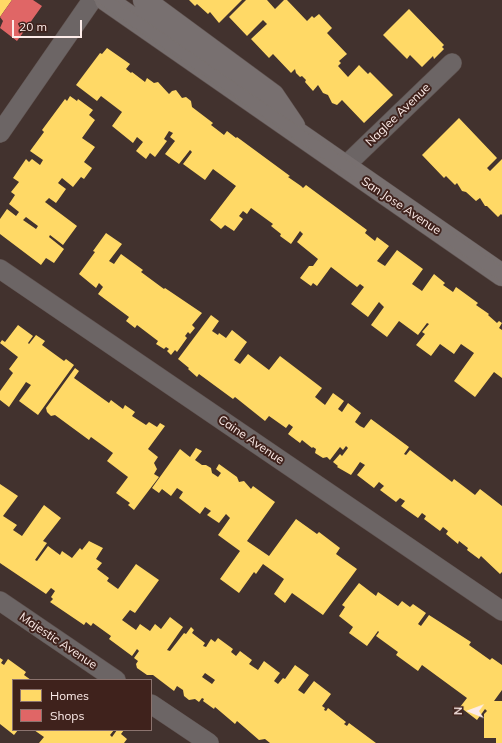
<!DOCTYPE html>
<style>
body{margin:0}
#map{position:relative;width:502px;height:743px;overflow:hidden;background:#42322e;font-family:Mulish,sans-serif}
canvas{display:block}
.legend{position:absolute;left:12px;top:679px;width:140px;height:52px;box-sizing:border-box;background:#3f221c;border:1px solid #8b736e;margin:0;padding:5px 7px;list-style:none;font-size:12px;color:#fdece9}
.legend li{display:flex;align-items:center;gap:8px;height:20px}
.legend b{width:20px;border:1px solid #8b736e}
.north{position:absolute;left:450px;top:691px;width:40px;height:40px;-webkit-text-stroke:3px #3f221c;paint-order:stroke;rotate:271deg;font-size:11px;font-weight:700;line-height:16px;text-align:center;color:#fdece9}
.north::after{content:'';display:block;margin:auto;width:14px;height:18px;background:#fdece9;clip-path:polygon(50% 0,100% 100%,50% 72%,0 100%)}
.scale{position:absolute;left:12px;top:20px;width:70px;height:18px;box-sizing:border-box;border:2px solid #fdece9;border-top:0;padding-left:5px;font-size:12px;line-height:14px;white-space:nowrap;color:#fdece9;-webkit-text-stroke:3px #3f221c;paint-order:stroke}
</style>
<div id="map">
<canvas width="502" height="743"></canvas>
<ul class="legend">
<li><b style="height:11px;background:#ffd966"></b>Homes</li>
<li><b style="height:11px;background:#e06666"></b>Shops</li>
</ul>
<div class="north">N</div>
<div class="scale">20 m</div>
</div>
<script>
const context = document.querySelector('canvas').getContext('2d');
context.lineJoin = 'round';
function fillPath(path, color) {
  context.fillStyle = color;
  context.fill(path, 'evenodd');
}
function toPath(rows) {
  const path = new Path2D();
  for (const r of rows) {
    path.moveTo(r[0], r[1]);
    for (let i = 2; i < r.length; i += 2) path.lineTo(r[i], r[i + 1]);
  }
  return path;
}
function stroke(path, color, width, dash) {
  context.strokeStyle = color;
  context.lineWidth = width;
  context.lineCap = dash ? 'butt' : 'round';
  context.setLineDash(dash || []);
  context.stroke(path);
}
function label(font, color, halo, rows, align = 'center') {
  context.font = font + ' Mulish,sans-serif';
  context.lineWidth = 4;
  context.setLineDash([]);
  context.textBaseline = 'middle';
  context.strokeStyle = halo;
  context.fillStyle = color;
  for (const [text, x, y, turn = 0] of rows) {
    context.save();
    context.translate(x, y);
    context.rotate((+turn || 0) * Math.PI / 180);
    context.textAlign = isNaN(turn) ? turn : align;
    if (halo) context.strokeText(text, 0, 0);
    context.fillText(text, 0, 0);
    context.restore();
  }
}
fillPath(toPath([
 [0,0,12,0,0,17],
 [189,0,242,0,219,23,210,12,208,14,197,4,195,6],
 [246,0,267,0,275,9,284,0,287,0,307,21,312,16,314,18,319,14,332,28,327,33,347,54,339,61,341,63,338,66,348,77,359,65,368,74,370,72,393,95,364,123,342,100,337,105,332,103,328,95,323,93,318,85,313,91,305,82,306,80,302,76,300,77,296,73,295,69,291,73,273,54,269,58,251,39,267,24,263,20,247,36,229,17],
 [409,9,444,45,442,47,444,49,434,59,433,56,422,67,410,55,407,59,383,35],
 [107,48,130,64,126,69,131,73,132,72,145,82,147,78,154,83,158,82,169,94,172,91,176,90,182,98,186,97,191,101,192,107,213,123,211,125,224,135,227,131,236,138,237,137,290,176,288,177,301,186,303,188,306,185,367,230,365,233,375,241,377,237,389,246,377,261,385,266,397,250,423,269,412,284,422,291,434,274,445,283,443,285,453,292,456,287,478,303,476,305,489,314,488,315,497,323,499,321,502,323,499,328,502,330,502,378,494,372,475,397,454,381,474,353,461,344,454,354,440,344,431,356,416,345,425,334,422,332,429,324,427,323,418,335,399,321,387,337,371,325,384,307,379,302,368,317,351,304,364,287,360,284,357,287,331,267,317,286,313,283,311,286,300,278,309,266,313,266,318,259,297,242,303,234,300,231,291,244,280,236,281,234,271,226,273,224,251,208,247,214,243,211,239,216,243,219,234,231,225,225,221,229,210,220,236,186,213,169,205,180,183,164,192,152,190,150,179,164,165,154,175,141,170,137,173,133,169,131,164,139,167,141,155,157,150,153,146,159,136,151,143,142,137,137,133,143,112,126,122,112,101,96,97,101,76,85,100,53,102,54],
 [70,96,77,101,78,99,93,110,89,115,95,120,82,138,95,147,84,162,92,168,84,179,81,177,73,187,62,178,58,183,66,189,56,203,49,198,45,202,77,226,63,245,50,235,49,237,64,249,54,263,46,258,41,265,0,234,0,219,7,209,16,216,19,212,9,204,15,195,11,192,19,182,13,178,26,159,29,162,32,159,40,165,43,160,30,151,44,132,42,130,65,99,67,101],
 [26,217,38,226,36,229,23,220],
 [459,118,497,158,487,168,490,171,502,159,502,215,501,214,498,217,487,206,485,206,480,198,476,201,466,192,462,191,457,183,455,185,446,176,444,178,422,155],
 [106,233,122,244,109,261,114,264,121,254,143,270,141,272,164,289,165,288,202,313,192,325,195,328,190,334,188,332,185,336,187,338,177,352,175,350,171,355,167,351,169,349,166,347,164,349,156,344,158,341,137,325,135,328,126,321,129,317,98,294,103,287,99,283,96,288,79,274,95,252,93,251],
 [211,315,219,321,212,331,218,335,219,333,226,338,232,330,247,342,234,360,240,364,248,354,269,370,280,356,322,388,315,397,325,405,333,393,344,401,338,409,342,412,348,403,361,413,355,422,360,426,364,428,371,419,409,447,404,454,406,455,410,450,452,482,454,479,475,495,480,489,502,506,502,572,500,574,481,556,479,559,467,550,468,548,459,541,458,544,446,534,448,531,443,527,440,531,424,519,426,516,422,513,418,518,401,506,405,501,400,498,396,502,380,490,384,486,379,482,374,488,357,475,365,465,360,462,351,475,337,467,338,466,333,462,340,454,342,456,348,448,346,446,343,450,340,447,330,460,327,457,323,458,315,453,316,449,313,447,312,448,302,440,300,443,288,434,293,427,289,424,286,428,269,416,265,421,235,397,233,399,199,374,197,377,188,369,189,368,178,359],
 [18,325,33,336,28,343,29,344,36,335,45,341,42,345,64,361,66,359,74,365,38,415,19,401,31,385,26,382,9,407,0,400,0,391,13,373,9,369,18,357,0,343,2,340,5,342],
 [75,368,79,371,74,378,109,403,111,400,123,409,125,405,135,412,132,416,146,425,149,422,157,427,160,423,165,426,148,449,158,457,154,463,157,469,154,474,159,477,134,510,128,505,130,503,116,493,128,477,107,461,113,453,91,437,89,440,55,415,51,416,47,412,46,408],
 [196,448,202,451,195,460,202,465,206,465,211,468,212,473,218,477,221,473,216,469,219,464,237,477,239,482,244,481,251,489,253,486,275,502,247,541,269,556,296,519,317,534,319,532,340,548,336,554,357,569,323,615,292,593,285,603,274,594,284,579,263,564,256,574,254,572,239,593,220,579,240,551,218,535,230,518,226,514,219,523,207,515,211,511,205,507,200,514,179,498,183,492,177,488,171,496,162,489,159,493,152,488,180,449,190,457],
 [0,484,18,496,3,516,17,525,13,530,22,536,44,505,61,518,43,541,47,543,35,560,37,561,48,546,60,555,62,551,72,558,80,548,82,550,89,541,103,548,96,559,102,563,97,569,109,578,107,581,118,589,136,564,159,580,135,613,130,610,122,620,136,630,140,624,150,631,155,624,161,629,170,617,183,627,167,650,170,651,184,633,186,634,191,627,194,630,192,633,205,643,203,646,206,647,211,639,215,642,218,638,233,649,231,652,236,656,240,651,252,660,249,664,258,670,264,661,280,673,274,681,278,684,283,678,285,679,295,665,309,675,298,690,304,694,314,681,331,694,322,706,325,708,324,710,326,711,328,708,346,722,344,724,347,726,349,723,376,743,270,743,265,739,259,740,237,721,235,724,215,707,214,709,203,701,204,699,202,698,199,702,195,699,189,700,184,696,183,690,177,686,174,691,153,675,147,675,137,668,136,664,138,661,134,658,139,651,137,649,132,656,109,639,111,636,93,623,91,626,86,622,84,625,50,602,53,599,51,597,55,591,51,588,46,594,0,563],
 [205,673,215,680,212,684,202,677],
 [359,583,376,596,378,592,398,606,402,601,410,607,413,604,426,613,418,624,421,626,429,615,471,642,469,645,490,660,492,658,502,665,502,690,494,701,502,701,502,743,496,743,496,738,484,738,484,714,487,711,485,709,477,720,460,707,467,698,422,665,418,671,396,655,398,652,376,636,379,632,378,631,367,646,349,633,353,627,339,616,345,607,342,605],
 [0,658,3,660,1,663,4,665,8,659,26,672,24,675,31,680,13,680,13,730,18,730,14,735,0,724],
 [34,730,114,730,110,735,112,737,117,730,124,730,121,734,127,739,124,743,39,743,44,737]
]), '#ffd966');
fillPath(toPath([
 [12,0,33,0,42,6,17,41,0,28,3,21,0,17]
]), '#e06666');
const street = toPath([
 [0,133,92,0],
 [344,167,452,63],
 [0,269,502,611],
 [0,601,116,680],
 [151,704,209,743]
]);
const secondary = toPath([
 [106,0,502,275],
 [144,0,273,95,294,126]
]);
stroke(street, '#5e514e', 20);
stroke(secondary, '#5e514e', 23);
stroke(street, '#6c6565', 19);
stroke(secondary, '#787070', 22);
stroke(toPath([
 [94,0,502,282],
 [115,0,502,267]
]), '#79716f', 1);
label('12px', '#fdece9', '#3f221c', [
 ["Naglee Avenue",398,115,-44],
 ["San Jose Avenue",401,206,34],
 ["Caine Avenue",251,440,34],
 ["Majestic Avenue",58,641,34]
]);
</script>
